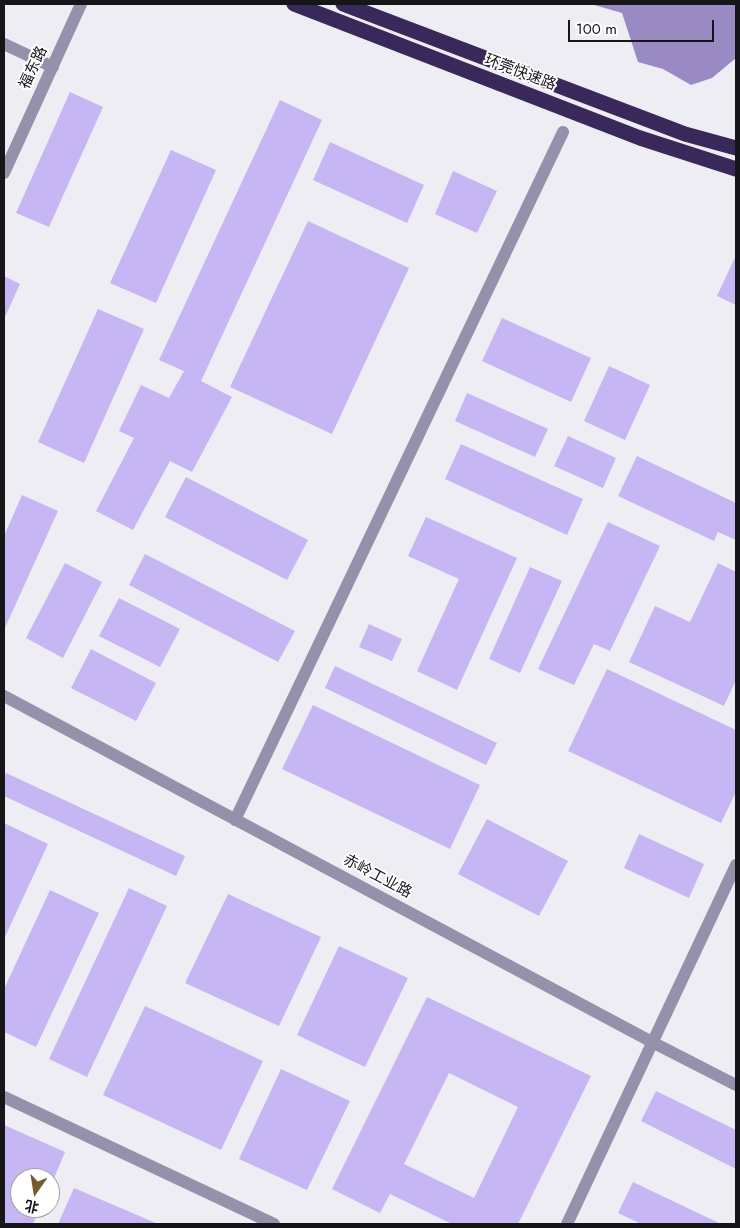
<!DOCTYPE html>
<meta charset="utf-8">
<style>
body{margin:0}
#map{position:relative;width:740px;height:1228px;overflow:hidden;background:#eeedf3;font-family:Jost,"Noto Sans SC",sans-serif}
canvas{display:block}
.frame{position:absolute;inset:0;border:5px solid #161518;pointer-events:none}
.north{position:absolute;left:10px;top:1168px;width:50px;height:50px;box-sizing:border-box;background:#fff;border:1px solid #a2a1a3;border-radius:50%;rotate:193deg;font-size:14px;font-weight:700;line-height:20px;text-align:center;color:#161518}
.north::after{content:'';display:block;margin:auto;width:18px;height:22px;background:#735d2d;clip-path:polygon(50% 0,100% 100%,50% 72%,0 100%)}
.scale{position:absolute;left:568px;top:20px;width:146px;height:22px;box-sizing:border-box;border:2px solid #161518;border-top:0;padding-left:6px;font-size:15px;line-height:18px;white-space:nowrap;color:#161518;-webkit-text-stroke:4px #fff;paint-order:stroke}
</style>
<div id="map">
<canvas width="740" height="1228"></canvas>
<div class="frame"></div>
<div class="north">北</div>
<div class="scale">100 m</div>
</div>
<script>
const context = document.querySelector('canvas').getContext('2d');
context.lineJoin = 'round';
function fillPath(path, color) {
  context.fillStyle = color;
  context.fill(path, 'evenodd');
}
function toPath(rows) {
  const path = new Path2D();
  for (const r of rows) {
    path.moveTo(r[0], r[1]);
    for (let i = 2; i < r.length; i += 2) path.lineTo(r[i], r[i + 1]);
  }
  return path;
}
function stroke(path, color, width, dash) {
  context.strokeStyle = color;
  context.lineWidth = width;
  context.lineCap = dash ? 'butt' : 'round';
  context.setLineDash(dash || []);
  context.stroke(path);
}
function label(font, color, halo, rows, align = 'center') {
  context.font = font + ' Jost,"Noto Sans SC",sans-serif';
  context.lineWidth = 4;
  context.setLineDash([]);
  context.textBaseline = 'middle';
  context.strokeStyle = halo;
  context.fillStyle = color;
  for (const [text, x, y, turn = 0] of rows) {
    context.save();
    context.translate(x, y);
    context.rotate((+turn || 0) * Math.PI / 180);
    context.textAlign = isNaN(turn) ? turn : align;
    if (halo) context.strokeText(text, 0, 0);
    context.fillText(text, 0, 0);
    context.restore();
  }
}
fillPath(toPath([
 [591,4,736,4,736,58,712,78,691,85,663,69,638,62,622,13]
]), '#998ac4');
fillPath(toPath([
 [70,92,103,107,49,227,16,213],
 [280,100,322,120,201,381,232,397,192,472,170,461,133,530,96,511,134,438,119,431,141,385,169,398,184,371,159,360],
 [330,142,424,185,407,223,313,180],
 [171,150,216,170,156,303,110,283],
 [453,171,497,191,477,233,435,214],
 [308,221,409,268,332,434,230,387],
 [736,255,736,305,717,296],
 [4,276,20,284,4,319],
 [98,309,144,329,84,463,38,442],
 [502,318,591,358,571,402,482,361],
 [609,366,650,385,625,440,584,421],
 [467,393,548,429,535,457,455,421],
 [568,436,616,458,603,488,554,466],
 [461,444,583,499,567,535,445,479],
 [637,456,736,503,736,540,718,532,714,541,618,496],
 [186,477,308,540,287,580,165,517],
 [22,495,58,511,4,630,4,536],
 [426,517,517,558,457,690,417,671,459,579,408,556],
 [608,522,660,546,610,651,594,644,574,685,538,669],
 [145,554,295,631,278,662,129,585],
 [65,563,102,582,63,658,26,638],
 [718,563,736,572,736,680,724,706,629,662,655,606,690,622],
 [530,567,562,581,520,673,489,659],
 [119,598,180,629,160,667,99,636],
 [369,624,402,639,392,661,359,647],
 [91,649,156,683,136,721,71,688],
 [335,666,497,743,486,765,325,688],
 [607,669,736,730,736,792,721,823,568,751],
 [313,705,480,785,450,849,282,769],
 [6,773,185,856,176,876,4,796,4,779],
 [487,819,568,861,539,916,458,874],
 [4,823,48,844,4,939],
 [639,834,704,864,689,898,624,868],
 [129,888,167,906,87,1077,49,1059],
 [50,890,99,913,36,1047,4,1032,4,989],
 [228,894,321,937,279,1026,185,983],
 [339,946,408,978,365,1067,297,1035],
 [427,997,591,1076,518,1224,452,1224,390,1194,380,1213,332,1189],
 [449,1073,518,1107,474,1198,404,1164],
 [145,1006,263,1061,221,1150,103,1095],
 [281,1069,350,1101,307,1190,239,1159],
 [656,1091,736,1130,736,1169,641,1121],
 [4,1125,65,1152,54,1178,20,1178,20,1208,40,1208,33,1224,4,1224],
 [633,1182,721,1224,641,1224,618,1213],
 [74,1188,158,1224,58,1224]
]), '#c6b7f4');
stroke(toPath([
 [4,44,53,67],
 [4,173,81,4],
 [4,696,652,1042,736,1085],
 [235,820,563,132],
 [4,1097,274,1224],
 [567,1224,736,865]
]), '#9690aa', 12);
stroke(toPath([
 [294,4,640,138,736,169],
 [343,4,685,134,736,148]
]), '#38295a', 15);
label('15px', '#161518', '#fff', [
 ["福东路",34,68,-65],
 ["环莞快速路",520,73,21],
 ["赤岭工业路",377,877,28]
]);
</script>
